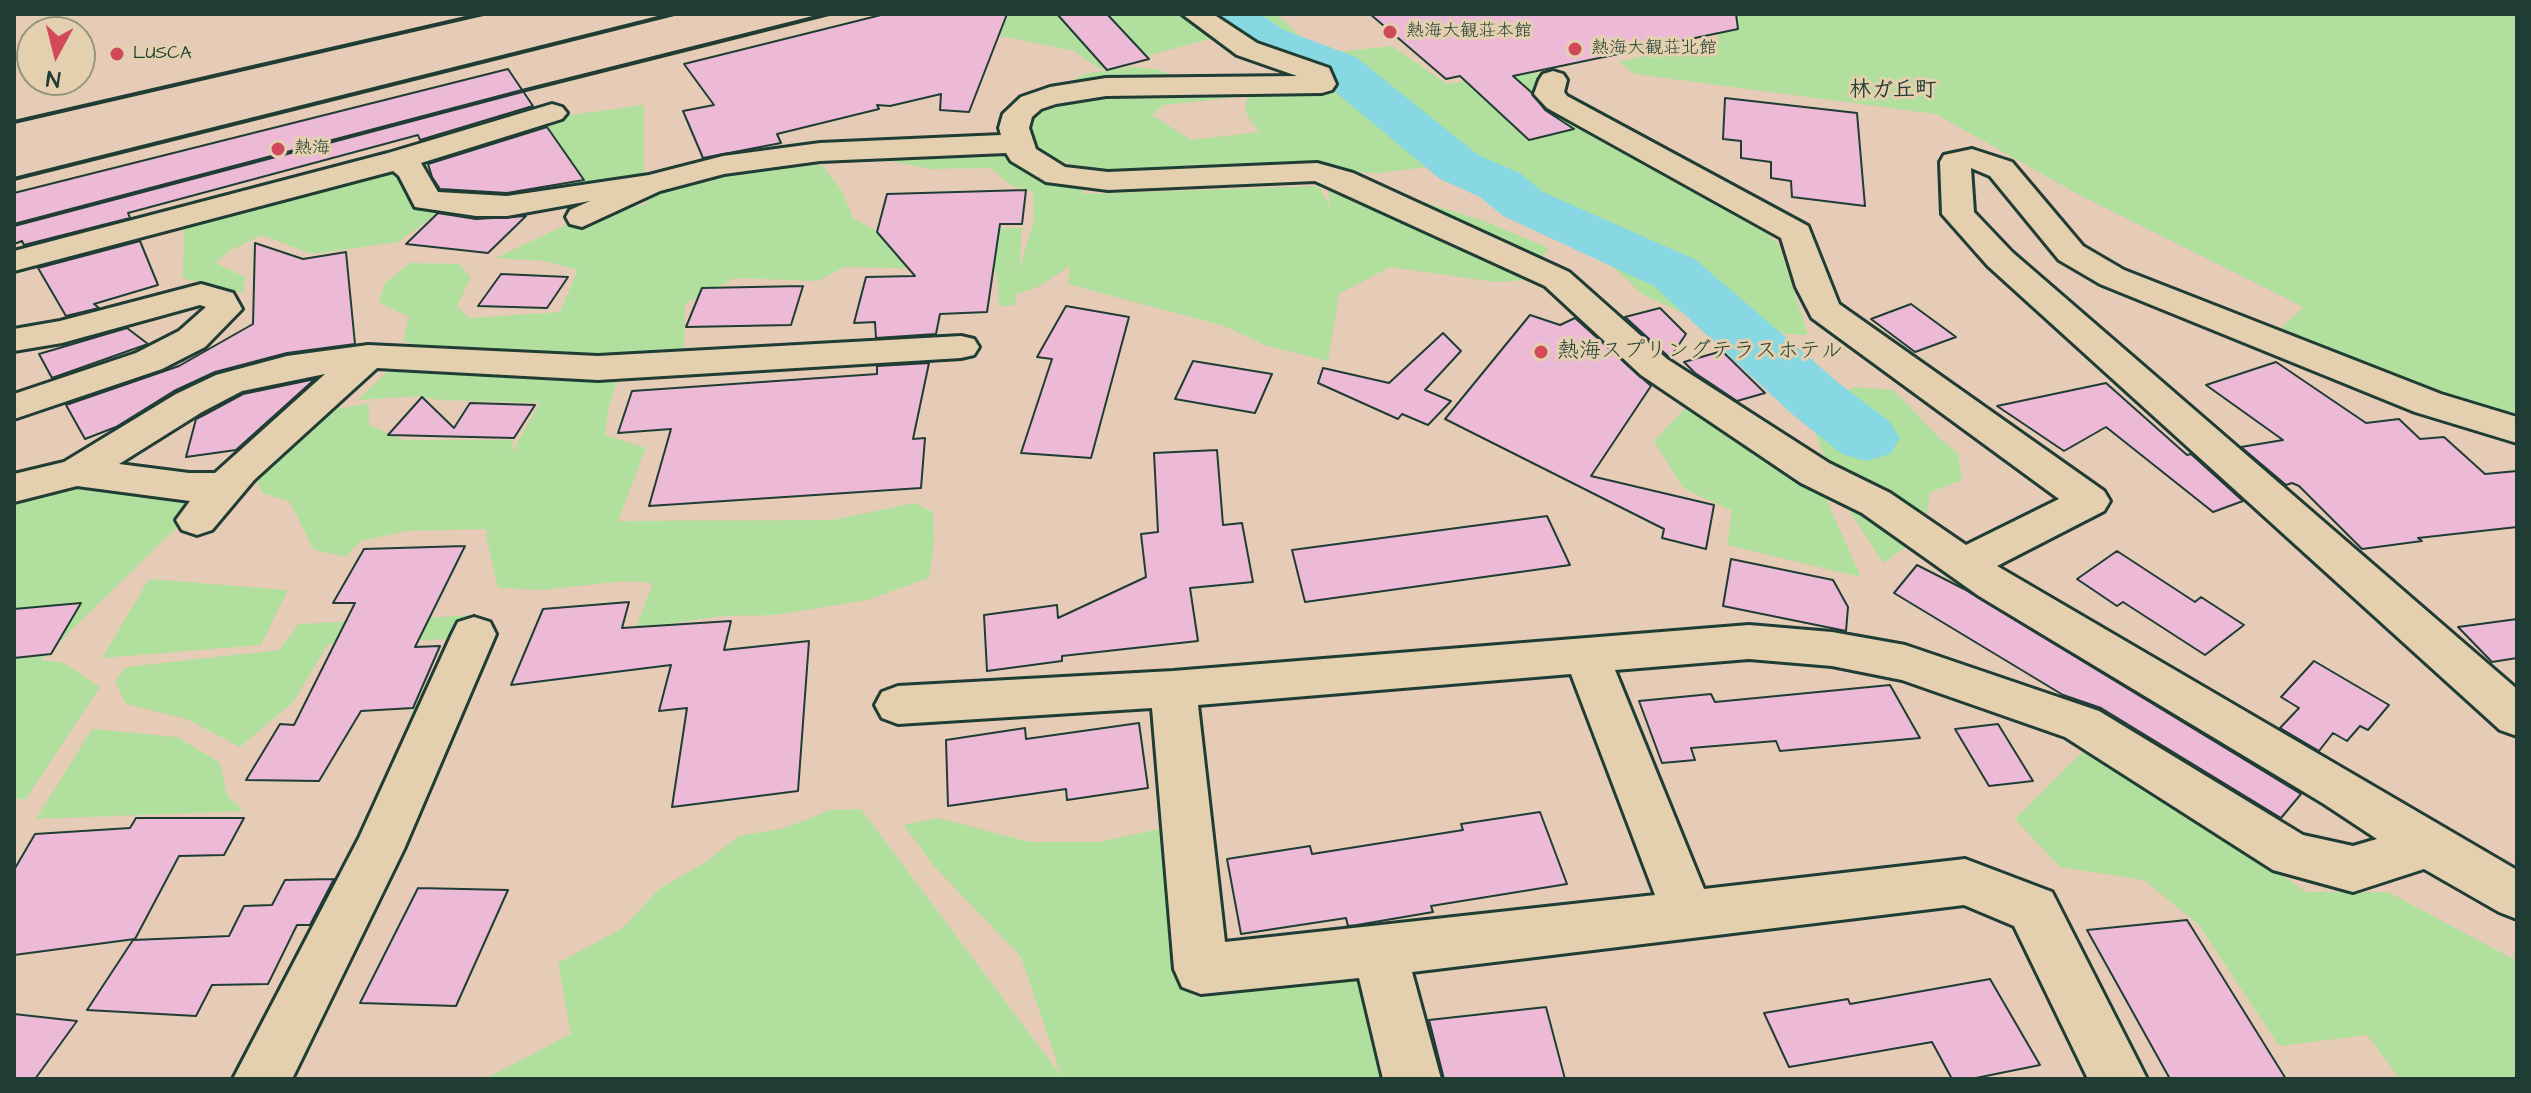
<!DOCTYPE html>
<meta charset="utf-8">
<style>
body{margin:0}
#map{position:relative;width:2531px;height:1093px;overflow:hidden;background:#e6ccb6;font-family:"Architects Daughter",sans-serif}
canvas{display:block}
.frame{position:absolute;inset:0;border:16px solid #1f3d34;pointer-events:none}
.north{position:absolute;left:16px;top:16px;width:80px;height:80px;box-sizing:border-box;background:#e4d0ae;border:2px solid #95957d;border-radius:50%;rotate:187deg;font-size:22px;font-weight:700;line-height:32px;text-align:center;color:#1f3d34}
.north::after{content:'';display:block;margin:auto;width:28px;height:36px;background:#d1495b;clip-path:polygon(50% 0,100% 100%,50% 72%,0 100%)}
</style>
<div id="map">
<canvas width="2531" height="1093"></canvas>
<div class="frame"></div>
<div class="north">N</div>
</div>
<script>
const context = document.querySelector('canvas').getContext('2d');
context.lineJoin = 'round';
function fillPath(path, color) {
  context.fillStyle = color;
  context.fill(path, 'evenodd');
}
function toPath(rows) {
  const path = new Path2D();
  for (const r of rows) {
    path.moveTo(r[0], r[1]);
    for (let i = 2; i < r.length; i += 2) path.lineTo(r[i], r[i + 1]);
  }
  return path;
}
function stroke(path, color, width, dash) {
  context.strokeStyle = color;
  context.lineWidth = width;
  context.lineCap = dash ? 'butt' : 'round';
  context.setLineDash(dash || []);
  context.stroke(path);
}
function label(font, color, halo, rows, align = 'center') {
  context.font = font + ' "Architects Daughter","Klee One",sans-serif';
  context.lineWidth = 6;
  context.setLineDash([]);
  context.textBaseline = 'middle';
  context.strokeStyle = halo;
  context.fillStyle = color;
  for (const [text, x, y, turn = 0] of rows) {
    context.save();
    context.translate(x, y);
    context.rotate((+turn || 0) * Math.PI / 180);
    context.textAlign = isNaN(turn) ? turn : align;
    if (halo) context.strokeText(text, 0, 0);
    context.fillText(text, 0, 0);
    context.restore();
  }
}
fillPath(toPath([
 [967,14,1183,14,1216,37,1100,69,1074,51,966,29],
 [1195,14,1277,14,1318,54,1392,46,1447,84,1501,75,1558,72,1550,91,1638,156,1686,186,1750,219,1779,245,1808,335,1718,330,1642,294,1598,253,1557,236,1505,184,1500,185,1410,123,1378,107,1450,164,1380,173,1343,172,1306,165,1115,171,1075,166,1042,153,1025,130,1022,110,1084,74,1131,67,1155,69,1209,86,1279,79,1282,66],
 [1248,96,1245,105,1247,115,1259,132,1191,140,1152,115,1163,105],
 [1693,14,2517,14,2517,414,2394,382,2278,331,2303,307,2083,197,1936,114,1635,74,1619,62,1720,38],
 [644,105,644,182,507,206,426,200,404,164,556,117],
 [1011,150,1029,169,1083,189,1083,194,1319,186,1331,209,1328,191,1385,190,1484,221,1549,248,1524,280,1495,282,1390,267,1339,294,1328,361,1267,346,1224,326,1068,284,1070,266,1036,288,1016,294,1015,305,999,307,997,270,844,267,818,281,735,278,685,304,684,350,648,357,578,360,436,350,403,341,409,317,379,303,385,283,410,263,459,264,471,277,457,306,469,318,560,312,578,270,544,261,495,258,570,223,645,204,665,185,717,171,795,162,822,165,842,191,853,218,878,232,887,244,885,226,1022,228,1019,270,1034,221,1033,192,1012,186,990,168,930,169,889,161,888,154],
 [400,171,441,211,398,242,312,254,262,235,229,251,216,263,245,277,243,293,183,278,184,221],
 [397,362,618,380,608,409,605,435,646,448,618,521,833,520,915,503,933,512,934,543,929,578,867,600,775,615,723,616,636,628,653,583,624,581,542,590,498,588,486,536,488,529,406,531,361,541,346,557,314,550,290,502,263,493,254,475,300,425,332,410,369,403,369,425,404,440,513,440,511,454,540,403,438,400,420,396,358,400],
 [1854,387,1894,390,1939,438,1958,453,1962,480,1930,492,1923,535,1883,563,1840,496,1814,431,1818,411],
 [1693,400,1819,483,1861,577,1727,545,1732,511,1683,488,1654,441],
 [73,485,218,487,41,660,64,663,100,687,26,799,14,799,14,494],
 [149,579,288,590,261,645,102,658],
 [478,615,435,723,410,716,449,639,328,644,293,702,240,747,187,719,126,704,115,681,126,667,279,650,299,624],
 [92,729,177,737,220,763,227,795,243,811,36,819],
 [2082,752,2135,772,2306,892,2388,892,2517,961,2517,1079,2400,1079,2367,1035,2279,1046,2199,925,2144,880,2060,867,2015,819],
 [861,809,1062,1077,1021,957,933,865,904,825,938,818,1030,842,1099,842,1186,823,1201,968,1368,970,1393,1079,485,1079,571,1034,558,963,623,928,659,889,706,862,739,836,785,828,830,810]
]), '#b0df9e');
fillPath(toPath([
 [1204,14,1260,14,1284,30,1356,57,1478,155,1520,173,1543,192,1696,260,1840,384,1890,422,1900,438,1890,454,1866,461,1842,454,1792,414,1654,286,1503,216,1480,197,1440,179,1320,79,1250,50,1211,24,1204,14]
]), '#87d8e2');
const building = toPath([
 [885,14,1007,14,969,112,940,110,941,94,890,106,877,105,879,109,777,134,781,143,703,158,683,111,714,105,684,64,885,14],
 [1057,14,1107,14,1149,59,1107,70,1057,14],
 [1370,14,1736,14,1738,29,1513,76,1531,92,1545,110,1574,129,1529,140,1460,76,1446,79,1370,14],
 [508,69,533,106,420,140,418,135,128,213,130,218,24,245,22,241,14,244,14,193,508,69],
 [1725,98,1857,113,1865,206,1792,197,1791,181,1771,178,1771,162,1741,158,1741,141,1723,139,1725,98],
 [547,127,584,180,507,193,440,189,432,177,428,164,547,127],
 [1026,190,1022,224,1000,224,987,312,940,314,936,334,876,338,875,322,854,323,866,277,915,276,877,232,887,194,1026,190],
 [438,213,476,219,526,216,488,253,406,244,438,213],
 [140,241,158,285,94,304,99,308,66,316,38,268,140,241],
 [255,243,303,259,346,252,355,344,287,353,215,372,174,391,116,427,85,439,66,405,179,366,253,324,255,243],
 [501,274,568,277,547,308,478,306,501,274],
 [803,286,791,325,686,327,702,288,803,286],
 [1911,304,1956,337,1915,352,1871,319,1911,304],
 [1066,306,1129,317,1091,458,1021,453,1052,359,1037,357,1066,306],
 [1660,308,1686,334,1670,358,1625,317,1660,308],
 [1530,315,1560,325,1575,318,1651,386,1591,476,1714,505,1706,549,1662,538,1664,529,1445,419,1530,315],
 [127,328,148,344,52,378,39,354,127,328],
 [1443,333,1461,351,1425,390,1451,401,1428,425,1402,414,1398,419,1318,383,1323,368,1389,383,1443,333],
 [1722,351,1765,393,1737,401,1695,373,1684,362,1722,351],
 [1193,361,1272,374,1255,413,1175,399,1193,361],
 [2276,362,2366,423,2399,419,2420,439,2444,437,2485,474,2517,471,2517,527,2418,538,2422,541,2362,549,2299,486,2292,483,2286,485,2241,447,2283,440,2206,385,2276,362],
 [929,363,913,439,925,438,921,488,649,506,671,429,618,433,632,391,877,374,877,366,929,363],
 [315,379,236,450,186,457,196,419,204,415,243,394,315,379],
 [2106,383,2187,455,2191,454,2243,501,2213,512,2106,427,2064,451,1997,406,2106,383],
 [422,397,454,428,470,403,535,405,514,438,388,435,422,397],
 [1217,450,1223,525,1242,523,1253,582,1190,588,1198,641,1062,656,1062,661,987,671,984,615,1057,605,1058,618,1146,577,1141,534,1158,532,1154,453,1217,450],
 [1547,516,1570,565,1305,602,1292,550,1547,516],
 [465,546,415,647,440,646,413,708,361,711,319,781,246,780,280,724,294,725,355,603,333,603,364,549,465,546],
 [2117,551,2195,602,2201,597,2244,625,2205,655,2123,602,2117,606,2077,579,2117,551],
 [1731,559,1833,580,1848,607,1846,631,1723,606,1731,559],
 [1917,565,1964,589,2301,794,2281,818,2101,708,2063,695,1894,593,1917,565],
 [629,602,622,628,731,621,724,650,809,641,798,791,672,807,687,708,659,711,671,665,511,685,543,609,629,602],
 [81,603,51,654,14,658,14,609,81,603],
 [2517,619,2517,658,2492,662,2458,627,2517,619],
 [2314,661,2389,705,2368,730,2360,726,2347,741,2333,733,2319,751,2280,728,2299,708,2281,697,2314,661],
 [1890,685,1920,738,1780,751,1776,741,1691,748,1695,760,1662,763,1639,701,1711,694,1715,702,1890,685],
 [1139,723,1148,788,1067,800,1066,789,948,806,946,740,1025,728,1026,739,1139,723],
 [1998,724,2033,781,1989,786,1955,729,1998,724],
 [1540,812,1567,884,1431,906,1433,912,1357,925,1348,926,1346,918,1241,934,1227,859,1310,846,1312,854,1463,830,1461,824,1540,812],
 [136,818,244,818,224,855,179,856,135,939,14,955,14,870,35,834,130,828,136,818],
 [334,879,310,925,297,925,268,984,212,985,196,1016,87,1010,133,940,229,936,244,906,272,905,285,880,334,879],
 [418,888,508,890,456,1006,360,1003,418,888],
 [2187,920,2286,1079,2170,1079,2087,930,2187,920],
 [1990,979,2040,1065,1971,1079,1952,1079,1932,1042,1789,1067,1764,1013,1848,999,1850,1004,1990,979],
 [1546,1007,1565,1079,1444,1079,1429,1020,1546,1007],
 [14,1014,77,1021,35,1079,14,1079,14,1014]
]);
fillPath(building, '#ecbad7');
stroke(building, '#1f3d34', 2);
const minor = toPath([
 [1182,14,1213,14,1257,43,1329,68,1336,84,1332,90,1322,93,1106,96,1056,104,1041,109,1032,117,1029,128,1036,149,1065,167,1108,172,1317,163,1353,173,1569,272,1667,359,1829,463,1890,493,1966,545,2059,499,1812,318,1796,287,1781,238,1547,108,1534,94,1539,80,1543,74,1553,71,1563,74,1567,80,1564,92,1567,96,1808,226,1839,304,2104,491,2110,501,2104,511,1997,566,2517,870,2517,919,2499,912,2424,869,2353,892,2273,870,2065,737,1902,680,1832,666,1749,659,1615,670,1704,889,1965,859,2052,892,2147,1079,2088,1079,2014,926,1964,905,1412,972,1441,1079,1383,1079,1359,978,1201,994,1182,987,1174,969,1152,708,898,724,882,718,875,705,882,692,898,686,1173,671,1749,625,1832,632,1905,645,2099,711,2303,835,2353,846,2377,839,2324,804,1979,596,1862,513,1801,483,1641,375,1545,286,1315,181,1108,190,1046,182,1011,161,1006,153,820,161,724,174,660,191,582,227,570,224,566,217,570,210,590,201,507,216,476,216,415,207,399,176,393,171,14,271,14,251,388,153,552,104,562,107,567,113,562,119,421,163,438,192,507,196,649,175,723,156,820,143,1001,135,999,128,1003,114,1021,97,1050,87,1106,78,1297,76,1237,55,1182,14],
 [1571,674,1655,895,1225,942,1198,705,1571,674],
 [1972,149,2012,162,2083,246,2124,270,2441,394,2517,417,2517,443,2415,412,2100,284,2059,260,1990,176,1971,168,1974,212,2012,252,2517,689,2517,736,2500,730,1988,266,1942,214,1940,162,1944,155,1972,149],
 [201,284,233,293,242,309,205,347,162,369,14,419,14,394,136,353,179,331,206,307,200,305,62,343,14,351,14,329,60,321,201,284],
 [961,336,974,339,979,347,974,355,961,358,598,380,377,368,254,480,212,530,197,535,182,530,176,520,190,501,77,486,14,502,14,474,64,462,176,394,216,375,287,356,368,345,598,356,961,336],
 [325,374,215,473,189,473,119,464,202,412,242,391,325,374],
 [474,617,490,622,496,634,404,849,292,1079,233,1079,359,838,452,634,458,622,474,617]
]);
stroke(minor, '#1f3d34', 6);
fillPath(minor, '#e4d0ae');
stroke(toPath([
 [14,122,483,14],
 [14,179,674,14],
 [14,225,522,91,829,14]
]), '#1f3d34', 4);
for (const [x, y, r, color] of [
 [1390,32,8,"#d1495b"],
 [1575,49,8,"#d1495b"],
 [117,54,8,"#d1495b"],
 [278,149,8,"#d1495b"],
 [1541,352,8,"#d1495b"]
]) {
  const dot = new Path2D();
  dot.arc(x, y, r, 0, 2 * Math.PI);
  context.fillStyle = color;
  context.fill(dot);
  stroke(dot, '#e4d0ae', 3);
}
label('18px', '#1f3d34', '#e4d0ae', [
 ["熱海大観荘本館",1406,32],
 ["熱海大観荘北館",1591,49],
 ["LUSCA",133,54],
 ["熱海",294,149]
], 'left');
label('bold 22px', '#1f3d34', '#e4d0ae', [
 ["林ガ丘町",1893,91]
]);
label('22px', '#1f3d34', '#e4d0ae', [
 ["熱海スプリングテラスホテル",1557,352]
], 'left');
</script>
